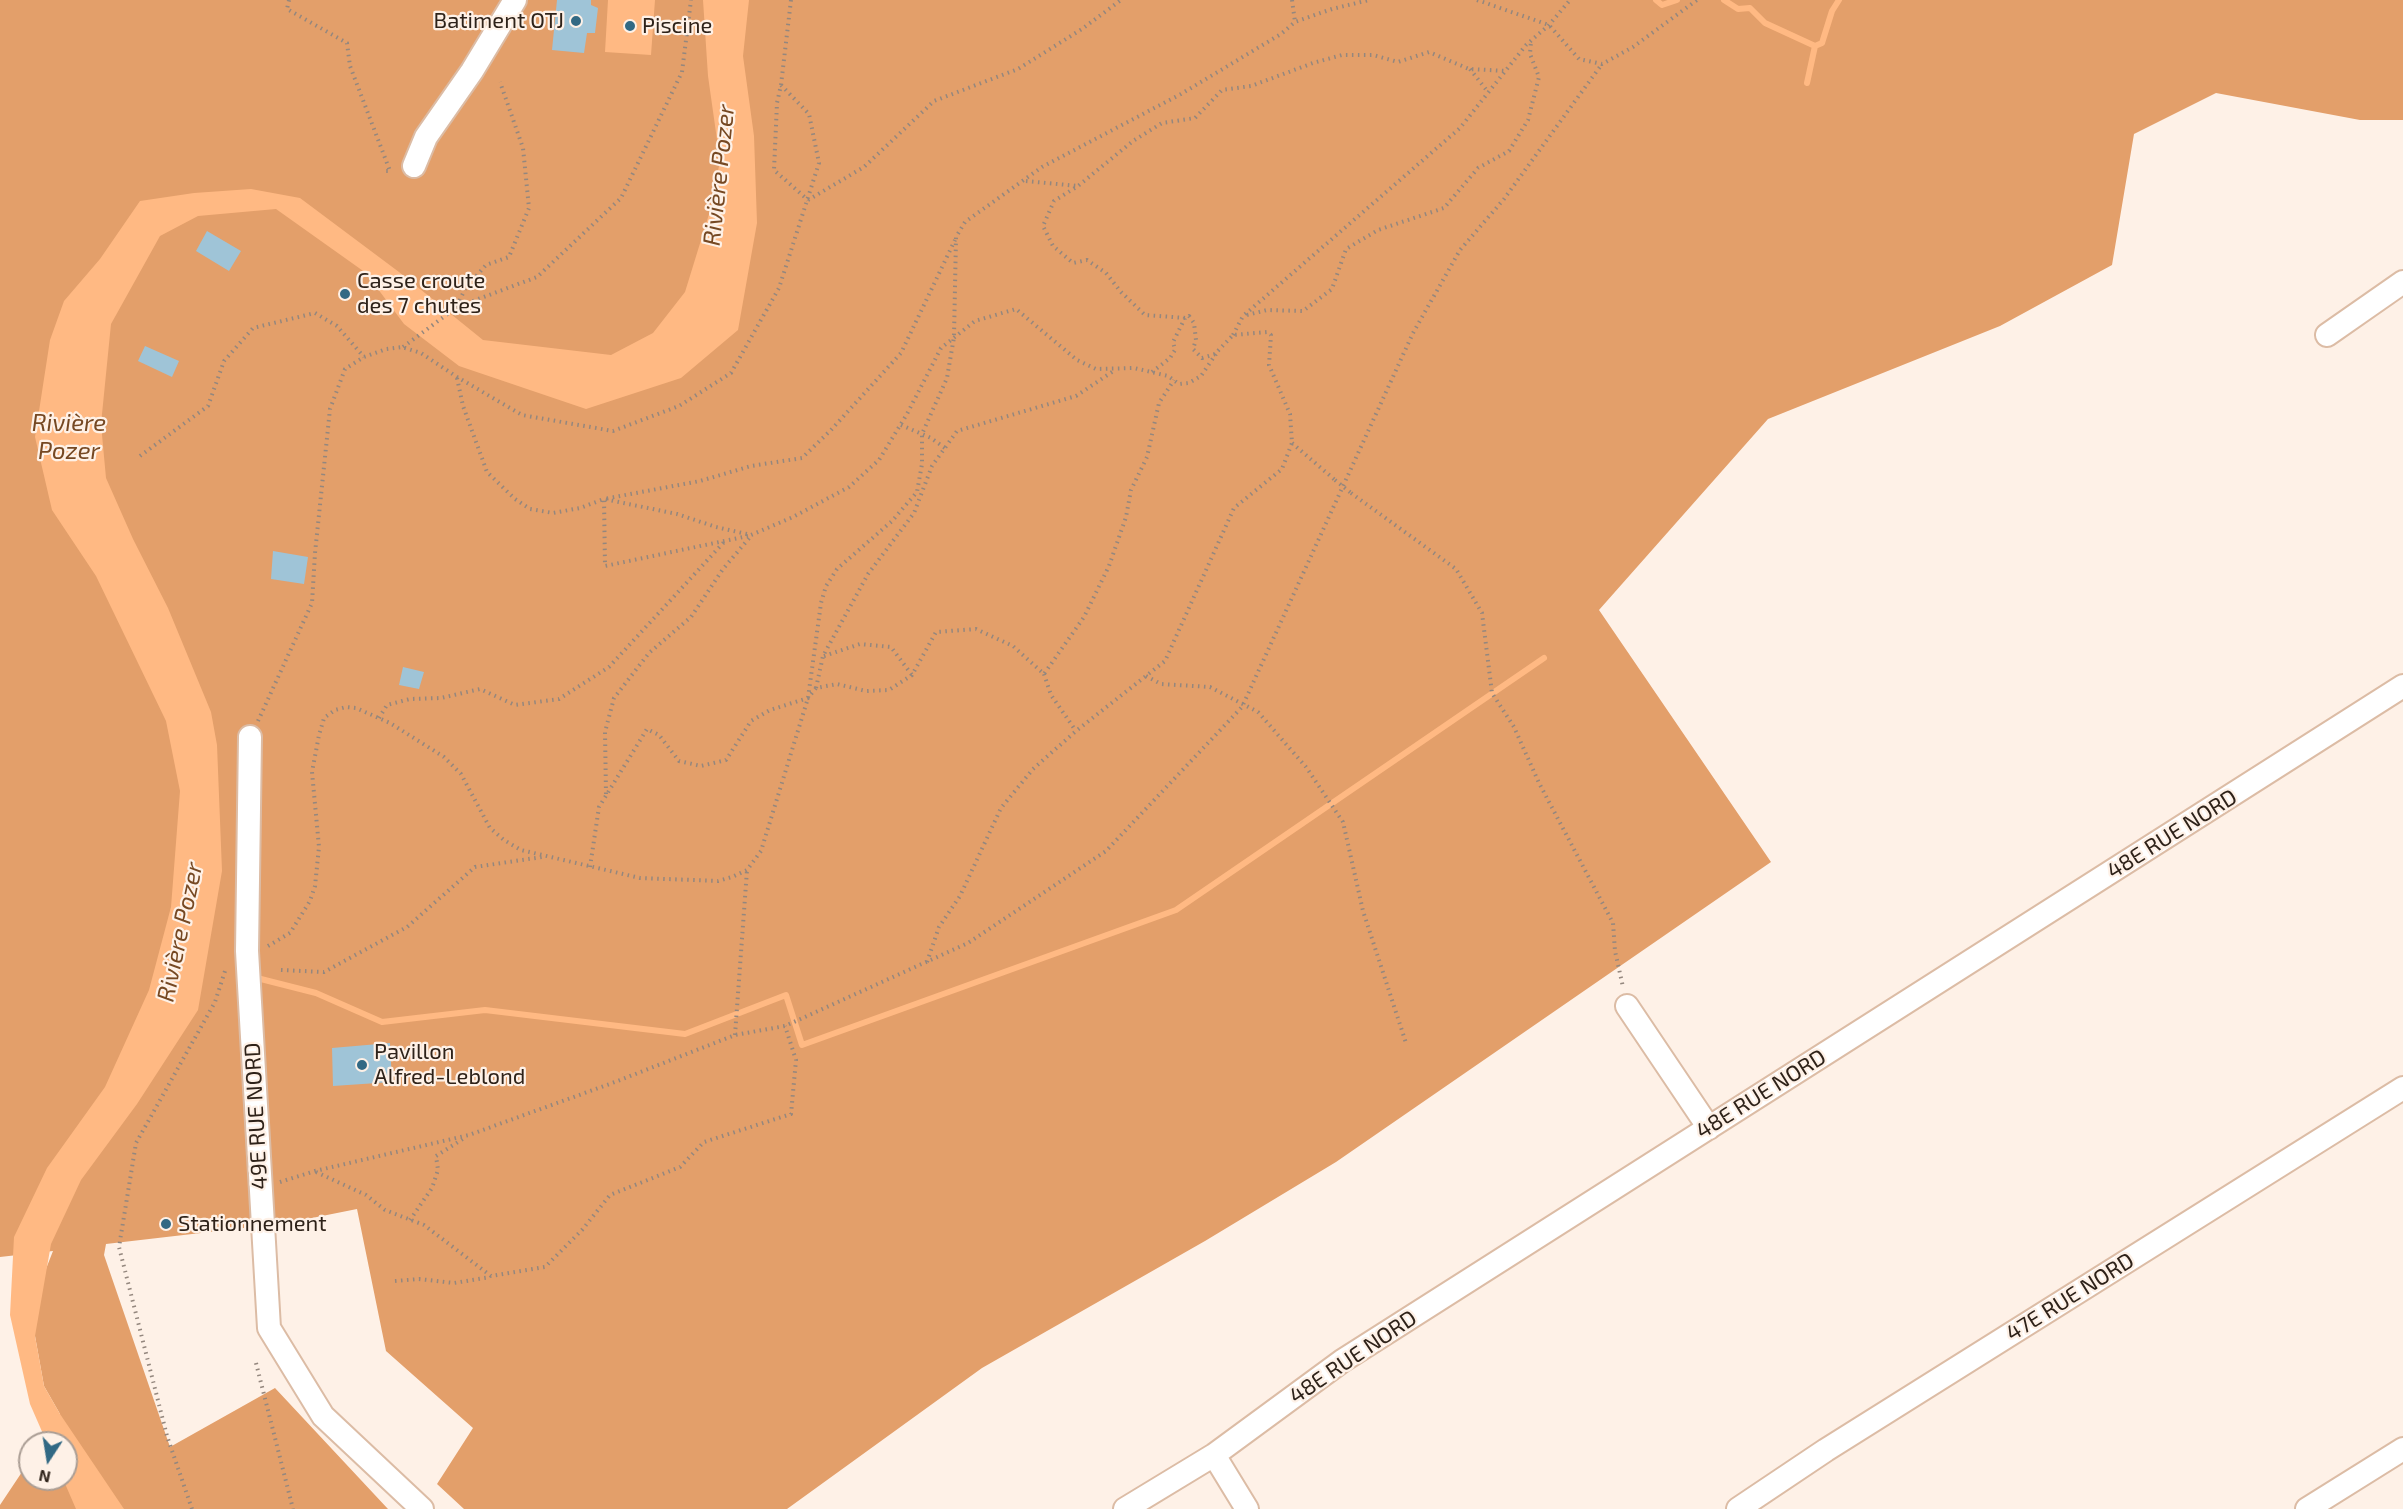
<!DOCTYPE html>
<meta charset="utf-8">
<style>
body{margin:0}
#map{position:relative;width:2403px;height:1509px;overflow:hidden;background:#fef1e7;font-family:"Exo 2",sans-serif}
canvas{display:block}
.north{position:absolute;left:18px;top:1431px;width:60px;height:60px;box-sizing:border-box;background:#fef1e7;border:2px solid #ab9e95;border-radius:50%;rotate:192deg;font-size:16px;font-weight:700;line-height:24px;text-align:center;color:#2e2219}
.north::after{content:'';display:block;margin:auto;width:21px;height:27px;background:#326984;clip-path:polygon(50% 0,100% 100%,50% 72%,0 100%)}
</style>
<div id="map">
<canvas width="2403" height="1509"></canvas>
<div class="north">N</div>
</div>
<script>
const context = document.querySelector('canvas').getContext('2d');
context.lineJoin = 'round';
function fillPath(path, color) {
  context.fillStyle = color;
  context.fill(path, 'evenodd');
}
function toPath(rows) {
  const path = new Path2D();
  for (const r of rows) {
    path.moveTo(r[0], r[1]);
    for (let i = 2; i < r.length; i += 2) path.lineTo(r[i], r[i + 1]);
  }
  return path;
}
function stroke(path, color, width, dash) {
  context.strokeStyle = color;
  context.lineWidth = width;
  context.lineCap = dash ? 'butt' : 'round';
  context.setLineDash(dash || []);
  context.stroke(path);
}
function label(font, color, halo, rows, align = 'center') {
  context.font = font + ' "Exo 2",sans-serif';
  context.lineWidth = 4.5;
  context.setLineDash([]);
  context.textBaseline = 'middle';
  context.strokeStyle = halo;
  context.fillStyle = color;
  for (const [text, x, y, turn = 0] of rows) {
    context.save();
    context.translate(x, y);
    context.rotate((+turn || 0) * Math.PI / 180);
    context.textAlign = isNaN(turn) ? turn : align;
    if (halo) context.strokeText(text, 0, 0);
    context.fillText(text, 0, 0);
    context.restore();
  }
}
fillPath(toPath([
 [0,0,2403,0,2403,120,2360,120,2216,93,2134,134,2112,265,2000,326,1768,419,1599,610,1771,862,1336,1162,1205,1241,982,1368,787,1509,464,1509,437,1484,473,1428,386,1351,357,1209,287,1223,106,1244,104,1255,170,1447,275,1388,388,1509,0,1509,0,1505,30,1460,30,1479,66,1479,66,1443,41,1443,60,1414,44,1386,35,1336,35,1297,53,1251,0,1257]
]), '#e39f6a');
fillPath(toPath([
 [608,0,655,0,651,55,605,52],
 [703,0,749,0,743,56,754,136,757,223,738,330,681,378,586,409,459,366,404,324,366,273,276,209,198,216,160,236,111,324,101,424,106,478,133,539,168,608,211,712,217,745,222,871,198,1010,137,1104,81,1180,51,1244,35,1336,44,1386,60,1414,124,1509,76,1509,63,1479,66,1479,66,1443,47,1443,30,1404,10,1315,14,1237,47,1168,105,1087,149,990,171,907,180,791,166,721,96,576,52,510,35,437,50,340,64,301,100,259,140,201,194,193,251,189,300,198,399,272,483,340,611,355,653,333,685,292,710,211,720,161,708,76]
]), '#ffb983');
stroke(toPath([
 [1656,0,1662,5,1677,0],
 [1724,0,1738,9,1750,8,1765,23,1815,46,1822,43,1832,11,1839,0],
 [1807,83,1815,46],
 [253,977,316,993,382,1022,485,1010,685,1034,786,995,802,1045,1176,910,1544,658]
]), '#ffb983', 6);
fillPath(toPath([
 [557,0,591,0,591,5,598,8,595,33,587,33,584,53,552,50],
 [207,231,241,251,229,271,196,251],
 [145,346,179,361,172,377,138,361],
 [273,551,308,557,304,584,271,579],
 [403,667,424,672,419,689,399,685],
 [390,1043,392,1082,333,1086,332,1048]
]), '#9fc4d7');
const minor = toPath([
 [414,166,426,137,472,71,515,0],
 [2327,335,2403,282],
 [250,737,247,951,269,1328,323,1416,422,1509],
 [1627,1006,1709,1128],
 [1214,1455,1247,1509],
 [1125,1509,1214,1455,1342,1361,2403,686],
 [1738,1509,1826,1450,2403,1088],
 [2307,1509,2403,1449]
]);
stroke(minor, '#dcbca5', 26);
stroke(toPath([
 [289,0,287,9,347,43,350,66,390,171,384,171],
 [791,0,781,85,777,103,774,170,808,200],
 [1292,0,1295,22],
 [1477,0,1549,25,1579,59,1602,64,1633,47,1697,0],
 [1470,69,1488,92],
 [1026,181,1078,186],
 [808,200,864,167,934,101,1018,69,1082,29,1121,0],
 [457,306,465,289,486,265,509,257,529,208,523,148,500,82],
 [1247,315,1267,310,1303,311,1332,289,1346,249,1378,230,1444,208,1478,168,1509,151,1528,120,1539,77,1530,54,1531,41],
 [1233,335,1243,316,1460,128,1526,45,1549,25,1570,0],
 [403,347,457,307,537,277,621,198,682,72,691,0],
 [1152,372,1170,358,1175,350,1173,342,1185,318],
 [457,378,463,406,487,472,515,499,530,509,553,513,580,508,604,499,677,514,716,527,751,535,793,517,849,487,879,460,907,414,941,348,975,321,1016,309,1077,360,1096,369,1134,368,1168,376,1179,384,1189,383,1201,376,1216,354],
 [901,425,931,438,945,448],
 [1292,443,1335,480],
 [140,456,208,406,224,361,253,328,315,313,337,326,364,357],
 [1351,493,1456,569,1482,613,1492,693,1514,727,1539,783,1613,923,1615,951,1623,987],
 [748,536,605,566,604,499,700,481,751,466,802,458,831,430,901,353,955,240],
 [824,656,860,644,891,647,912,675],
 [1044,674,1051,695,1076,731],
 [1146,676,1161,684,1210,687,1258,712,1306,767,1343,822,1363,911,1406,1043],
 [816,688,823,656,868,574,914,513,932,466,957,431,1076,396,1115,370],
 [379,718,387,705,410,699,441,698,480,689,515,705,559,699,609,667,725,541],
 [258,721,312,603,315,553,330,409,345,369,364,357,386,349,402,347,421,353,457,377,522,415,613,431,679,406,731,373,779,288,819,163,809,114,781,85],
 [606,794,605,732,614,698,649,653,691,617,723,569,751,536],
 [590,867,599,807,647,729,659,735,679,761,701,766,726,760,751,721,770,710,808,698,816,688,837,684,866,691,889,690,912,675,936,632,976,629,1013,646,1044,674,1084,617,1109,566,1126,517,1131,490,1147,457,1159,403,1174,380],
 [268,946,290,933,310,901,315,886,319,847,312,772,319,735,324,718,335,710,346,707,356,708,390,723,444,757,461,774,490,828,504,840,521,850,640,878,718,881,732,877,747,870,761,851,808,698,821,603,826,586,837,569,892,521,917,492,922,464,922,434,947,378,954,337,956,237,965,222,1042,167,1181,94,1281,34,1295,22,1332,9,1369,0],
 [927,962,939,927,960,896,1001,808,1033,769,1076,731,1165,661,1234,508,1282,469,1292,443,1290,414,1269,365,1271,335,1267,332,1233,335,1215,354,1202,358,1193,349,1196,340,1194,323,1189,316,1186,318,1145,315,1121,292,1106,273,1087,260,1073,263,1053,246,1043,226,1054,201,1078,186,1133,141,1162,123,1195,118,1222,90,1251,86,1313,63,1342,55,1373,55,1398,62,1429,52,1469,69,1507,71],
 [281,970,324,972,407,927,475,867,542,857],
 [735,1035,747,870],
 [316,1172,366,1195,385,1210,424,1225,491,1276,545,1267,582,1230,610,1195,680,1167,704,1142,791,1114,796,1060,785,1026],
 [280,1182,315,1171,469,1135,615,1082,735,1035,785,1026,968,943,1106,851,1242,707,1413,333,1460,250,1504,199,1602,64],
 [410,1220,432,1188,438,1170,436,1156,466,1137],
 [395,1281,419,1279,454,1283,490,1277],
 [256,1363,293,1509],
 [192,1509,167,1436,119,1247,136,1143,215,1002,226,968]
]), '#94877e', 4, [1.5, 4.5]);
stroke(minor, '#fff', 22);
stroke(toPath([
 [1335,480,1351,493]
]), '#94877e', 4, [1.5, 4.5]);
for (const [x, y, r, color] of [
 [576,21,6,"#326984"],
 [630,26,6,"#326984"],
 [345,294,6,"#326984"],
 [362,1065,6,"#326984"],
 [166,1224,6,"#326984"]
]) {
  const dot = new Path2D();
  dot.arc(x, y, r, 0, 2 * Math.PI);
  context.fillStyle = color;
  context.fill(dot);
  stroke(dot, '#fef1e7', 2);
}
label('22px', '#2e2219', '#fef1e7', [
 ["Batiment OTJ",564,21,"right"],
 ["Piscine",642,26],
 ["Casse croute",357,281],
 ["des 7 chutes",357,306],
 ["Pavillon",374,1052],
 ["Alfred-Leblond",374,1077],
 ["Stationnement",178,1224]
], 'left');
label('22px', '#2e2219', '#fef1e7', [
 ["48E RUE NORD",2172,834,-32],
 ["48E RUE NORD",1761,1094,-32],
 ["49E RUE NORD",256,1116,-93],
 ["47E RUE NORD",2070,1297,-32],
 ["48E RUE NORD",1353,1357,-34]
]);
label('italic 24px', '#764822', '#fef1e7', [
 ["Rivière Pozer",719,175,-84],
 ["Rivière",69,423],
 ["Pozer",69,451],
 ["Rivière Pozer",180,932,-78]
]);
</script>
